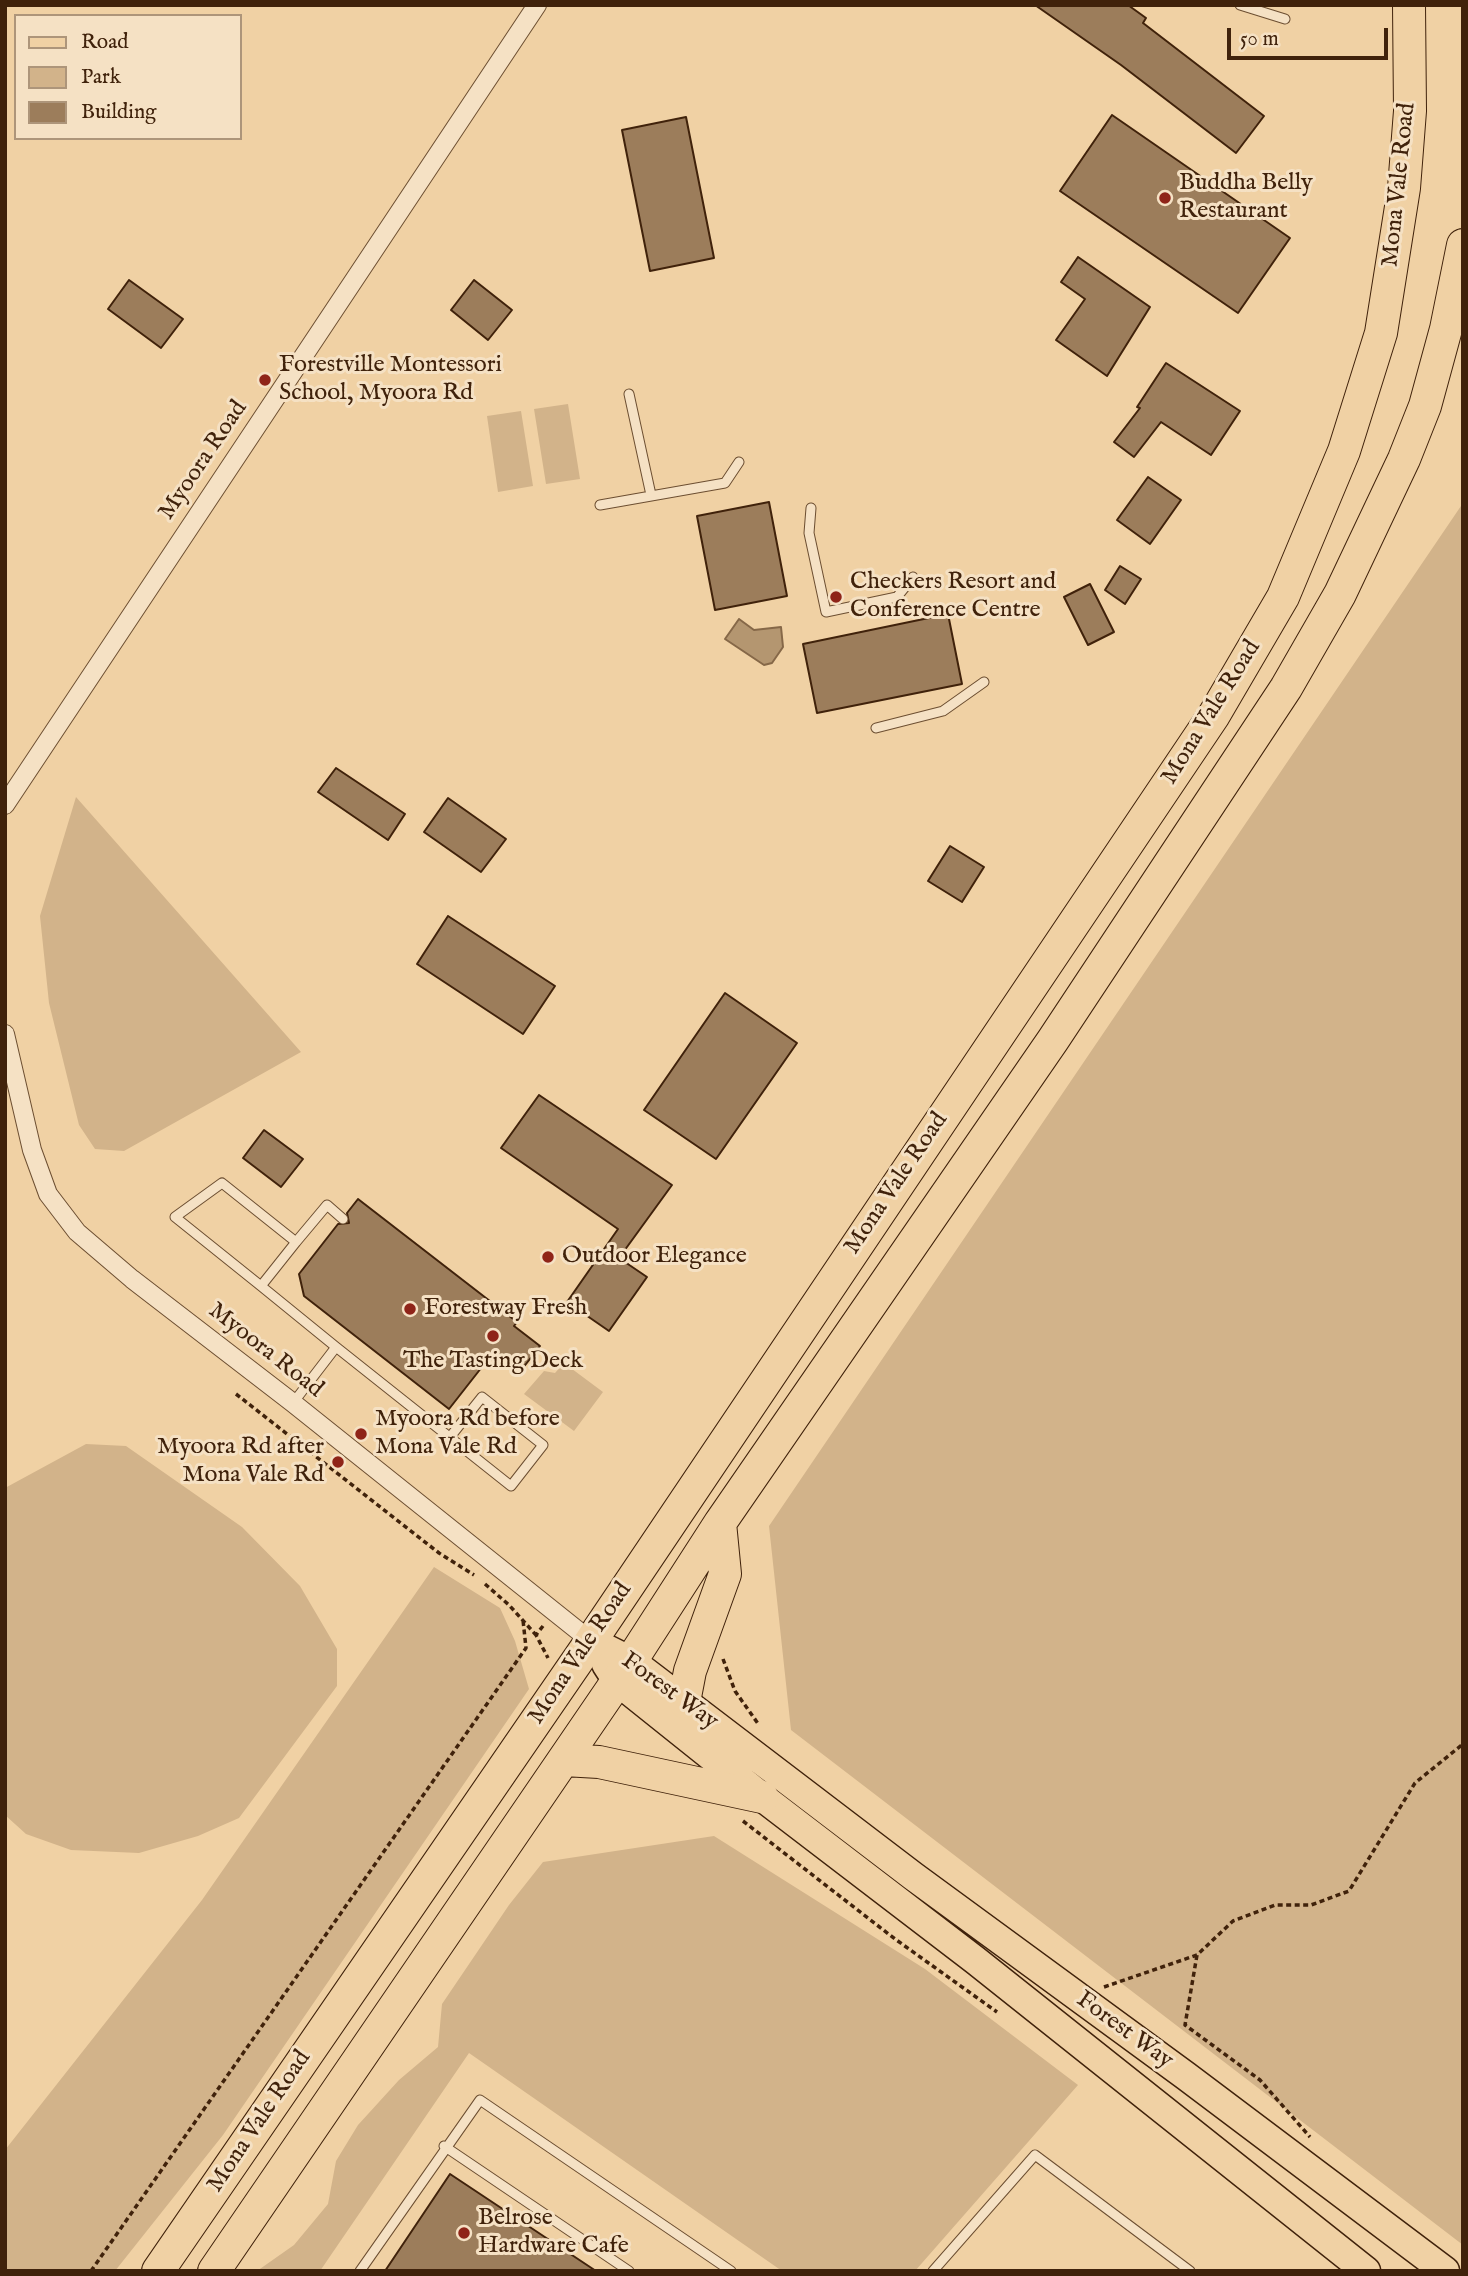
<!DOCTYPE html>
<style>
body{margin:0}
#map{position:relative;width:1468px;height:2276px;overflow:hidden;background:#f0d1a4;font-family:"IM FELL English",serif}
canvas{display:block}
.frame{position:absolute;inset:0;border:7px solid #40220b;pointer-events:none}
.legend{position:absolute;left:14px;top:14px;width:228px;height:126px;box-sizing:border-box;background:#f5e1c4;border:2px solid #ad957a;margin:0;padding:9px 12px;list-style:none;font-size:21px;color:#40220b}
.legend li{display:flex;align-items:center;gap:14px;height:35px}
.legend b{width:35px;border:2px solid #ad957a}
.scale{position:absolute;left:1227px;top:28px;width:161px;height:32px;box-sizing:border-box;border:4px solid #40220b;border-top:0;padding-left:9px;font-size:21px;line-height:24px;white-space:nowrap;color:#40220b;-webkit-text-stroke:5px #f5e1c4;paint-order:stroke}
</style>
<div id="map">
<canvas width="1468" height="2276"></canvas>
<div class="frame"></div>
<ul class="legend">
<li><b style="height:9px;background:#f0d1a4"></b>Road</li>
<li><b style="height:19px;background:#d2b38a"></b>Park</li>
<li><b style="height:19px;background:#9c7d5b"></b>Building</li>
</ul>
<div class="scale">50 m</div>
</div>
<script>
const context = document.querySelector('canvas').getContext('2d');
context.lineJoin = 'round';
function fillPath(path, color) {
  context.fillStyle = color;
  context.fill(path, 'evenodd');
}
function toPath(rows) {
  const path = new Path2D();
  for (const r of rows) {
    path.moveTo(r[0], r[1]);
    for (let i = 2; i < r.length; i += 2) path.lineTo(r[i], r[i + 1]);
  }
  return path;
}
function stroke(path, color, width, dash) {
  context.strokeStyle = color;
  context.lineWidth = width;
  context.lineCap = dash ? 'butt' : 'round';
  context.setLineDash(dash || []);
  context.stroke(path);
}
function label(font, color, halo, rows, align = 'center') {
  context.font = font + ' "IM FELL English",serif';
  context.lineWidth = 6;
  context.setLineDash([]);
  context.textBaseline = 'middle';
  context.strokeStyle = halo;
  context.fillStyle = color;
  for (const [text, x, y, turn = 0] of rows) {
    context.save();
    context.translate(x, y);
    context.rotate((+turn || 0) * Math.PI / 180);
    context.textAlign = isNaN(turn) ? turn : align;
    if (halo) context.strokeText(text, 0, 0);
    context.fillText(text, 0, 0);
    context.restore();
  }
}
fillPath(toPath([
 [568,404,580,479,546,484,534,409],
 [521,411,533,486,498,492,487,416],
 [1463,503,1463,2245,791,1730,769,1526],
 [76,797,301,1052,124,1151,95,1149,79,1125,49,1003,40,916],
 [564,1363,603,1392,574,1431,524,1394,544,1371,555,1373],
 [86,1444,126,1446,242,1527,300,1586,337,1649,337,1686,239,1818,198,1836,139,1853,71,1850,26,1834,5,1815,5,1488],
 [434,1567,500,1608,515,1641,529,1689,223,2135,115,2271,5,2271,5,2150,202,1900],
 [714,1836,925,1969,1078,2085,915,2271,782,2271,469,2053,320,2271,257,2271,294,2245,328,2204,336,2161,358,2125,399,2080,438,2047,442,2004,509,1905,543,1862]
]), '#d2b38a');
const water = toPath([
 [739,619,754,630,781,627,783,647,772,663,764,665,725,639,739,619]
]);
fillPath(water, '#b49670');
stroke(water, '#866848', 2);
const building = toPath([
 [1035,5,1128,5,1146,18,1143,23,1264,116,1236,153,1121,65,1035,5],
 [1112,115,1290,238,1238,313,1060,191,1112,115],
 [686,117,714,258,650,271,622,130,686,117],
 [1078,257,1150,307,1107,376,1056,340,1085,299,1061,282,1078,257],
 [129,280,183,319,161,348,108,309,129,280],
 [474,280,512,310,488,340,451,310,474,280],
 [1166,363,1240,411,1211,455,1161,422,1134,457,1114,442,1140,408,1137,407,1166,363],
 [1148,477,1181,500,1150,544,1117,520,1148,477],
 [769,502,787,596,715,610,697,516,769,502],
 [1120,566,1141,579,1125,604,1105,590,1120,566],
 [1090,584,1114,632,1088,645,1064,597,1090,584],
 [948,614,962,684,817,713,803,644,948,614],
 [336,768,405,814,388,840,318,792,336,768],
 [448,798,506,839,481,872,424,832,448,798],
 [950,846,984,867,962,902,928,881,950,846],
 [448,916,555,986,523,1034,417,964,448,916],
 [725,993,797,1043,716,1159,644,1110,725,993],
 [539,1095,672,1185,619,1258,647,1277,609,1331,567,1302,618,1229,501,1148,539,1095],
 [264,1130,303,1159,281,1187,243,1158,264,1130],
 [358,1199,517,1322,514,1326,540,1346,519,1373,499,1357,495,1362,489,1358,449,1409,304,1296,299,1274,338,1224,349,1223,347,1213,358,1199],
 [450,2174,596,2271,385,2271,450,2174]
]);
fillPath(building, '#9c7d5b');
stroke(building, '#40220b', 2);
const lane = toPath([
 [1240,5,1285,19],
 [629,394,651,495],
 [600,505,725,483,739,462],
 [811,508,809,533,826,612,897,597,913,577],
 [876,728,943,711,984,682],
 [296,1242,327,1205,343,1219],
 [261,1286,296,1242,222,1183,175,1217,261,1286,336,1347,511,1486,543,1445,482,1397,450,1437],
 [293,1403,336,1347],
 [444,2146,629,2271],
 [360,2271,480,2100,731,2271],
 [933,2271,1035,2155,1190,2271]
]);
const street = toPath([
 [5,805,537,5],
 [5,1034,32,1150,48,1194,77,1232,132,1279,293,1403,591,1641]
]);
const primary = toPath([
 [591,1641,631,1661,913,1876,1186,2076,1445,2271],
 [606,1664,617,1681,762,1797,975,1960,1366,2271]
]);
const highway = toPath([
 [684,1702,690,1671,725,1574,720,1523],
 [564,1760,599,1762,762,1797],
 [158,2271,591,1641,1214,715,1283,597,1344,451,1381,333,1404,188,1410,111,1409,5],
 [214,2271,631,1661,720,1523,1053,1040,1286,688,1340,594,1404,459,1425,406,1446,329,1463,245]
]);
stroke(lane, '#6c4e31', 11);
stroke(street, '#6c4e31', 20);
stroke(primary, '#40220b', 31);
stroke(highway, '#40220b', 34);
stroke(toPath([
 [236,1394,439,1553,474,1575],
 [485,1584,509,1605,536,1635],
 [543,1626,536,1635,548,1658],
 [723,1659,735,1691,759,1725],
 [743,1821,895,1939,997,2012],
 [1197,1955,1185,2025,1260,2080,1310,2137],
 [1104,1987,1197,1955,1233,1921,1275,1905,1311,1905,1349,1891,1415,1783,1463,1744],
 [91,2271,526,1648,523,1620]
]), '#40220b', 3.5, [5, 3.5]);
stroke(lane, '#f5e1c4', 9);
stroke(street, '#f5e1c4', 18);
stroke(primary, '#f0d1a4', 28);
stroke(highway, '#f0d1a4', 32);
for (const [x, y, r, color] of [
 [1165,198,7,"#8f2418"],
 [265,380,7,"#8f2418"],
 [836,597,7,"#8f2418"],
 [548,1257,7,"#8f2418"],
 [410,1309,7,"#8f2418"],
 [493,1336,7,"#8f2418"],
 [361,1434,7,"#8f2418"],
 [338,1462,7,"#8f2418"],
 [464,2233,7,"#8f2418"]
]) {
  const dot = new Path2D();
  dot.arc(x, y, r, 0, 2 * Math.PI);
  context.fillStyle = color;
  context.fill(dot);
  stroke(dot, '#f5e1c4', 2.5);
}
label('24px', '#40220b', '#f5e1c4', [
 ["Buddha Belly",1179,184],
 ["Restaurant",1179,212],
 ["Forestville Montessori",279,366],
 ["School, Myoora Rd",279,394],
 ["Checkers Resort and",850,583],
 ["Conference Centre",850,611],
 ["Outdoor Elegance",562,1257],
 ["Forestway Fresh",424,1309],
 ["The Tasting Deck",493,1362,"center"],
 ["Myoora Rd before",375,1420],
 ["Mona Vale Rd",375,1448],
 ["Myoora Rd after",324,1448,"right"],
 ["Mona Vale Rd",324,1476,"right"],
 ["Belrose",478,2219],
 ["Hardware Cafe",478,2247]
], 'left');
label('24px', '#40220b', '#f5e1c4', [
 ["Mona Vale Road",1400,185,-84],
 ["Myoora Road",204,461,-56],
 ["Mona Vale Road",1212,713,-58],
 ["Mona Vale Road",897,1184,-56],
 ["Myoora Road",265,1351,38],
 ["Mona Vale Road",581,1654,-56],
 ["Forest Way",669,1692,36],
 ["Forest Way",1124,2031,36],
 ["Mona Vale Road",260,2122,-56]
]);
</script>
